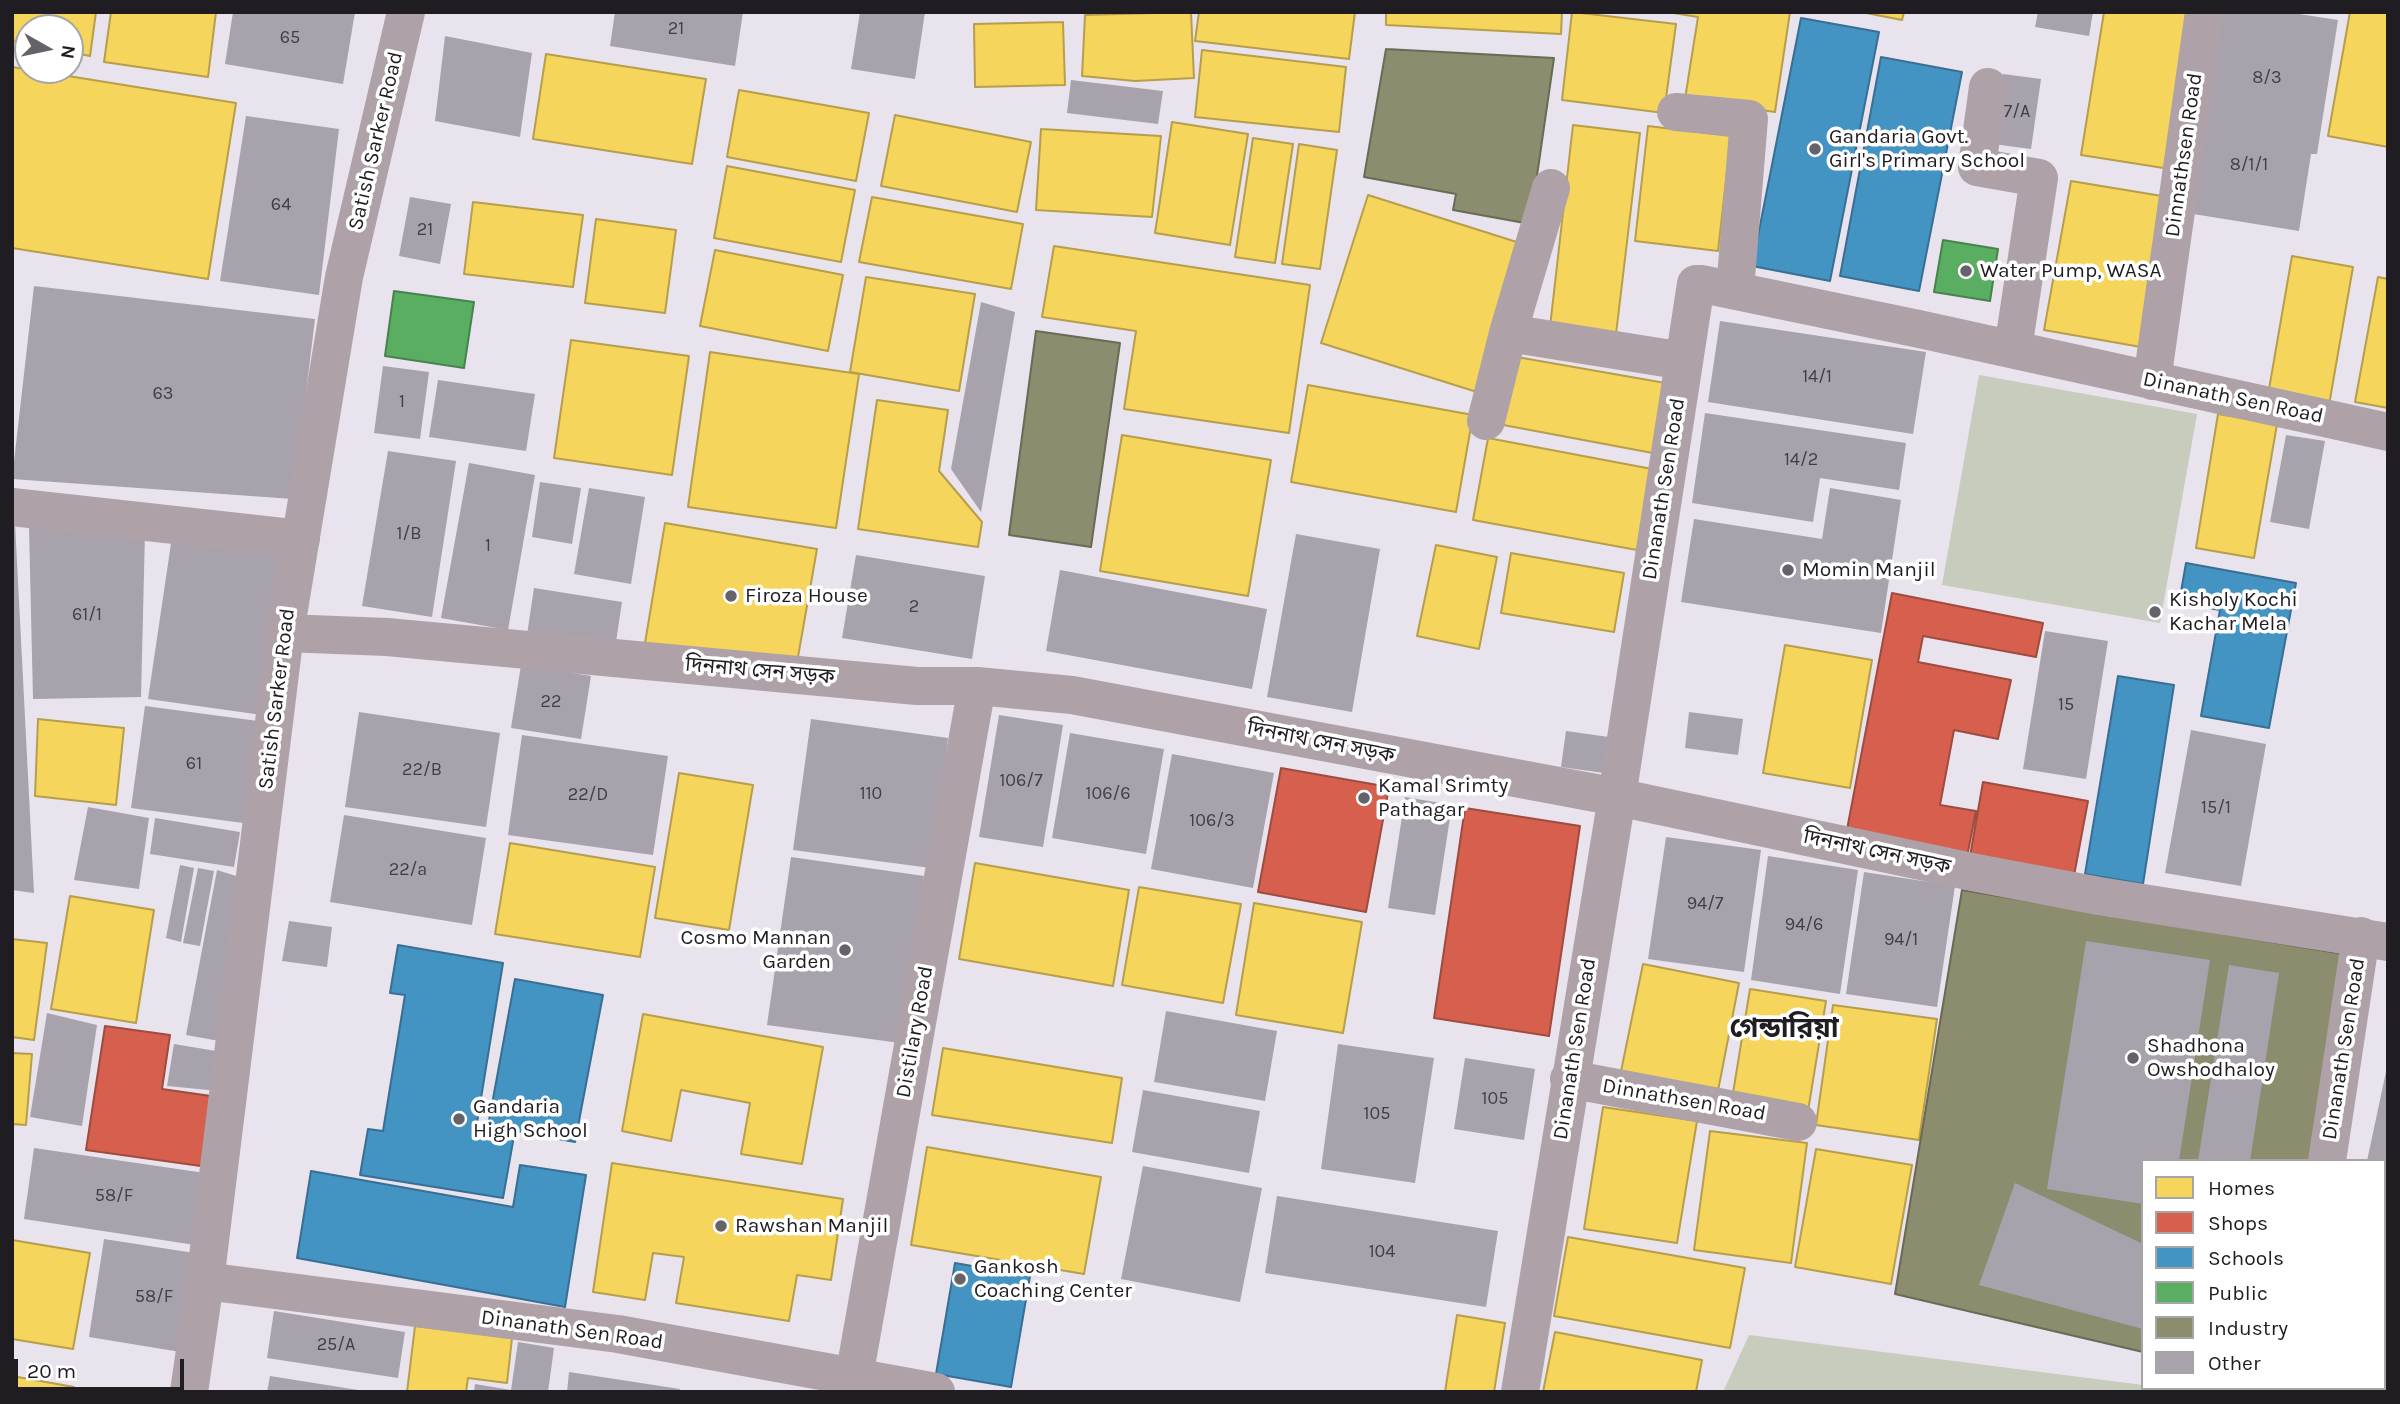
<!DOCTYPE html>
<meta charset="utf-8">
<style>
body{margin:0}
#map{position:relative;width:2400px;height:1404px;overflow:hidden;background:#e9e3ee;font-family:Karla,sans-serif}
canvas{display:block}
.frame{position:absolute;inset:0;border:14px solid #1f1c22;pointer-events:none}
.legend{position:absolute;left:2141px;top:1159px;width:245px;height:231px;box-sizing:border-box;background:#fff;border:2px solid #a5a4a7;margin:0;padding:9px 12px;list-style:none;font-size:21px;color:#1f1c22}
.legend li{display:flex;align-items:center;gap:14px;height:35px}
.legend b{width:35px;border:2px solid #a5a4a7}
.north{position:absolute;left:14px;top:14px;width:70px;height:70px;box-sizing:border-box;background:#fff;border:2px solid #a5a4a7;border-radius:50%;rotate:99deg;font-size:19px;font-weight:700;line-height:28px;text-align:center;color:#1f1c22}
.north::after{content:'';display:block;margin:auto;width:24px;height:32px;background:#666269;clip-path:polygon(50% 0,100% 100%,50% 72%,0 100%)}
.scale{position:absolute;left:14px;top:1359px;width:170px;height:32px;box-sizing:border-box;border:4px solid #1f1c22;border-top:0;padding-left:9px;font-size:21px;line-height:24px;white-space:nowrap;color:#1f1c22;-webkit-text-stroke:5px #fff;paint-order:stroke}
</style>
<div id="map">
<canvas width="2400" height="1404"></canvas>
<div class="frame"></div>
<ul class="legend">
<li><b style="height:19px;background:#f6d55c"></b>Homes</li>
<li><b style="height:19px;background:#d6604d"></b>Shops</li>
<li><b style="height:19px;background:#4393c3"></b>Schools</li>
<li><b style="height:19px;background:#5aae61"></b>Public</li>
<li><b style="height:19px;background:#8c8c6e"></b>Industry</li>
<li><b style="height:19px;background:#a8a2ad"></b>Other</li>
</ul>
<div class="north">N</div>
<div class="scale">20 m</div>
</div>
<script>
const context = document.querySelector('canvas').getContext('2d');
context.lineJoin = 'round';
function fillPath(path, color) {
  context.fillStyle = color;
  context.fill(path, 'evenodd');
}
function toPath(rows) {
  const path = new Path2D();
  for (const r of rows) {
    path.moveTo(r[0], r[1]);
    for (let i = 2; i < r.length; i += 2) path.lineTo(r[i], r[i + 1]);
  }
  return path;
}
function stroke(path, color, width, dash) {
  context.strokeStyle = color;
  context.lineWidth = width;
  context.lineCap = dash ? 'butt' : 'round';
  context.setLineDash(dash || []);
  context.stroke(path);
}
function label(font, color, halo, rows, align = 'center') {
  context.font = font + ' Karla,"Noto Sans Bengali",sans-serif';
  context.lineWidth = 7;
  context.setLineDash([]);
  context.textBaseline = 'middle';
  context.strokeStyle = halo;
  context.fillStyle = color;
  for (const [text, x, y, turn = 0] of rows) {
    context.save();
    context.translate(x, y);
    context.rotate((+turn || 0) * Math.PI / 180);
    context.textAlign = isNaN(turn) ? turn : align;
    if (halo) context.strokeText(text, 0, 0);
    context.fillText(text, 0, 0);
    context.restore();
  }
}
fillPath(toPath([
 [1979,375,2197,414,2160,623,1942,585],
 [1749,1335,2143,1385,2143,1388,2196,1392,1723,1392]
]), '#c7ccbd');
const homes = toPath([
 [12,12,96,12,90,56,70,52,70,28,28,28,28,44,12,41,12,12],
 [111,12,216,12,208,77,104,62,111,12],
 [1191,12,1194,78,1135,81,1082,76,1085,15,1191,12],
 [1199,12,1355,12,1349,59,1195,41,1199,12],
 [1386,12,1562,12,1561,34,1386,25,1386,12],
 [1572,12,1676,24,1664,113,1562,100,1572,12],
 [1667,12,1790,12,1775,112,1685,99,1698,17,1667,12],
 [1861,12,1904,12,1902,20,1861,12],
 [2104,12,2195,12,2170,169,2081,155,2104,12],
 [2350,12,2388,12,2388,147,2328,136,2350,12],
 [1063,22,1065,85,975,87,974,24,1063,22],
 [1202,50,1346,67,1339,132,1195,117,1202,50],
 [546,54,706,79,692,164,533,139,546,54],
 [12,67,236,103,208,279,12,248,12,67],
 [739,90,869,113,856,181,727,157,739,90],
 [895,115,1031,142,1017,212,881,186,895,115],
 [1172,122,1248,134,1230,245,1155,233,1172,122],
 [1573,125,1640,133,1616,334,1550,327,1573,125],
 [1648,126,1731,136,1718,251,1635,241,1648,126],
 [1041,129,1161,136,1152,217,1036,210,1041,129],
 [1253,138,1293,144,1275,263,1235,257,1253,138],
 [1299,144,1337,150,1320,269,1282,264,1299,144],
 [727,166,855,190,841,262,714,238,727,166],
 [2071,181,2168,197,2141,347,2044,330,2071,181],
 [1368,195,1523,244,1477,392,1321,343,1368,195],
 [872,197,1023,224,1011,289,859,262,872,197],
 [473,202,583,215,573,287,464,274,473,202],
 [596,219,676,230,665,313,585,303,596,219],
 [1054,246,1310,285,1289,433,1124,409,1136,331,1042,317,1054,246],
 [715,250,843,275,828,351,700,326,715,250],
 [2292,256,2353,267,2329,405,2268,395,2292,256],
 [866,277,975,294,959,391,850,372,866,277],
 [2378,277,2388,279,2388,408,2355,402,2378,277],
 [571,340,689,356,672,475,554,458,571,340],
 [710,352,859,374,836,528,688,507,710,352],
 [1511,356,1671,384,1658,454,1498,424,1511,356],
 [1308,385,1473,415,1456,512,1291,482,1308,385],
 [877,400,948,410,939,471,982,522,978,547,858,529,877,400],
 [2218,414,2277,424,2254,558,2196,548,2218,414],
 [1122,435,1271,460,1248,596,1100,571,1122,435],
 [1488,438,1652,469,1637,550,1473,520,1488,438],
 [665,523,817,549,796,668,645,643,665,523],
 [1436,545,1497,557,1479,649,1417,636,1436,545],
 [1511,553,1624,573,1614,632,1501,613,1511,553],
 [1785,645,1872,660,1850,788,1763,773,1785,645],
 [38,719,124,728,116,805,35,796,38,719],
 [679,773,753,785,729,930,655,918,679,773],
 [510,843,655,867,640,957,495,934,510,843],
 [975,863,1129,890,1113,986,959,959,975,863],
 [1139,887,1241,904,1223,1003,1122,985,1139,887],
 [70,896,154,910,136,1023,51,1009,70,896],
 [1254,903,1362,922,1343,1033,1236,1015,1254,903],
 [12,939,47,943,34,1040,12,1037,12,939],
 [1643,964,1739,983,1716,1101,1619,1081,1643,964],
 [1750,989,1826,1001,1808,1111,1732,1099,1750,989],
 [1833,1005,1937,1019,1919,1140,1816,1125,1833,1005],
 [643,1014,823,1047,802,1164,741,1154,750,1103,681,1090,671,1141,622,1131,643,1014],
 [943,1048,1122,1078,1112,1143,932,1115,943,1048],
 [12,1053,32,1054,26,1125,12,1124,12,1053],
 [1603,1107,1697,1121,1677,1243,1584,1229,1603,1107],
 [1710,1131,1807,1143,1791,1263,1694,1250,1710,1131],
 [927,1147,1101,1177,1084,1274,911,1245,927,1147],
 [1816,1149,1912,1165,1891,1284,1795,1267,1816,1149],
 [612,1163,843,1199,831,1280,797,1275,789,1321,676,1303,684,1257,653,1253,645,1300,593,1292,612,1163],
 [1568,1237,1745,1268,1730,1348,1554,1316,1568,1237],
 [12,1240,90,1253,73,1349,12,1339,12,1240],
 [1457,1315,1505,1323,1494,1392,1445,1392,1457,1315],
 [415,1326,512,1338,507,1383,468,1378,466,1392,407,1392,415,1326],
 [1555,1332,1702,1360,1696,1392,1543,1392,1555,1332],
 [12,1376,74,1387,73,1392,12,1392,12,1376]
]);
fillPath(homes, '#f6d55c');
stroke(homes, '#b69e4b', 2);
const shops = toPath([
 [1892,593,2043,623,2036,657,1923,636,1918,662,2011,680,1998,739,1954,730,1940,805,1976,811,1966,862,1845,840,1892,593],
 [1281,768,1389,787,1366,912,1258,892,1281,768],
 [1983,782,2088,801,2073,881,1969,862,1983,782],
 [1465,808,1580,826,1549,1036,1434,1018,1465,808],
 [105,1026,170,1035,162,1089,218,1097,208,1167,86,1150,105,1026]
]);
fillPath(shops, '#d6604d');
stroke(shops, '#9f4c40', 2);
const schools = toPath([
 [1801,18,1879,32,1830,281,1752,266,1801,18],
 [1881,57,1962,72,1919,291,1840,276,1881,57],
 [2186,563,2296,583,2269,728,2201,716,2220,610,2179,603,2186,563],
 [2118,676,2174,685,2143,884,2085,874,2118,676],
 [398,945,503,963,476,1129,514,1136,503,1198,360,1175,368,1129,383,1131,405,995,390,993,398,945],
 [515,979,603,995,575,1142,488,1126,515,979],
 [520,1165,586,1175,565,1307,297,1258,311,1171,513,1207,520,1165],
 [955,1263,1030,1276,1011,1387,936,1374,955,1263]
]);
fillPath(schools, '#4393c3');
stroke(schools, '#386f93', 2);
const public = toPath([
 [1943,240,1998,249,1990,301,1934,292,1943,240],
 [394,291,474,302,464,368,385,356,394,291]
]);
fillPath(public, '#5aae61');
stroke(public, '#48824e', 2);
const industry = toPath([
 [1386,49,1554,58,1530,224,1453,210,1456,194,1364,177,1386,49],
 [1036,331,1120,343,1091,547,1009,535,1036,331],
 [1962,890,2349,955,2314,1161,2143,1161,2143,1352,1895,1294,1962,890]
]);
fillPath(industry, '#8c8c6e');
stroke(industry, '#6b6a57', 2);
fillPath(toPath([
 [233,12,355,12,343,84,225,64],
 [615,12,743,12,735,66,610,46],
 [860,12,925,12,915,79,851,69],
 [2038,12,2093,12,2089,36,2035,27],
 [2214,12,2286,12,2338,20,2317,154,2311,154,2299,231,2181,212],
 [445,36,532,53,520,137,435,121],
 [2003,74,2041,79,2031,149,1993,144],
 [1071,80,1163,91,1158,124,1067,113],
 [246,116,339,129,319,295,220,281],
 [410,197,451,204,440,264,399,256],
 [34,286,315,319,293,499,12,479],
 [981,302,1015,312,981,512,951,469],
 [1720,321,1926,352,1913,434,1708,402],
 [383,366,429,372,420,439,374,433],
 [438,380,535,394,526,451,429,437],
 [1705,413,1906,443,1899,490,1820,478,1813,522,1692,503],
 [2286,435,2325,441,2309,529,2270,522],
 [388,451,456,461,432,617,362,606],
 [469,463,535,475,508,630,441,618],
 [540,482,581,488,572,544,532,537],
 [589,488,645,497,631,584,574,574],
 [1830,488,1901,500,1881,633,1681,602,1694,519,1822,539],
 [12,522,15,523,34,893,12,890],
 [29,526,145,532,141,697,33,699],
 [173,530,287,547,262,715,148,699],
 [1296,534,1380,549,1352,712,1267,697],
 [856,555,985,576,972,659,842,638],
 [1060,570,1267,609,1252,689,1046,651],
 [534,588,622,602,614,655,526,641],
 [2045,631,2108,641,2086,779,2023,769],
 [521,665,591,676,581,739,511,728],
 [145,706,258,721,243,823,131,808],
 [359,712,500,733,486,827,345,807],
 [1689,712,1743,719,1738,755,1685,748],
 [999,715,1063,725,1043,847,979,837],
 [811,719,948,738,931,868,793,850],
 [2191,730,2266,744,2241,886,2165,873],
 [1566,731,1609,737,1604,773,1561,767],
 [1070,733,1164,749,1146,854,1052,838],
 [522,735,668,756,653,855,508,835],
 [1172,754,1274,773,1253,888,1151,869],
 [1405,797,1452,805,1435,915,1388,908],
 [88,807,149,818,139,889,74,880],
 [344,815,486,838,472,925,330,902],
 [155,818,240,832,234,867,150,854],
 [1666,837,1761,850,1744,972,1648,959],
 [1768,856,1858,870,1840,994,1751,980],
 [791,857,924,876,900,1043,767,1025],
 [180,865,194,868,181,942,166,938],
 [198,868,214,871,200,946,183,943],
 [217,870,262,884,236,1044,186,1035],
 [1864,872,1955,886,1937,1007,1846,994],
 [289,921,332,927,327,967,282,961],
 [2086,941,2210,960,2179,1161,2143,1161,2143,1204,2047,1189],
 [2229,965,2279,973,2250,1161,2198,1161],
 [1166,1011,1277,1031,1265,1101,1154,1082],
 [47,1013,97,1025,82,1126,30,1117],
 [174,1044,228,1053,219,1091,167,1086],
 [1338,1044,1434,1058,1415,1183,1321,1169],
 [1465,1058,1535,1069,1524,1140,1454,1129],
 [2387,1067,2388,1067,2388,1216,2384,1216,2384,1161,2367,1161],
 [1143,1090,1260,1111,1249,1173,1132,1152],
 [34,1148,205,1173,195,1245,24,1219],
 [1143,1166,1262,1188,1240,1302,1121,1279],
 [2015,1183,2143,1244,2143,1329,1979,1285],
 [1277,1196,1498,1231,1486,1307,1265,1273],
 [2384,1238,2388,1239,2388,1282,2384,1282],
 [104,1239,220,1257,205,1356,89,1337],
 [2384,1297,2388,1298,2388,1366,2384,1366],
 [274,1311,405,1332,398,1378,267,1358],
 [518,1342,554,1348,548,1392,474,1392,475,1384,511,1390],
 [569,1372,680,1389,679,1392,567,1392],
 [270,1376,358,1390,358,1392,267,1392],
 [2303,1388,2346,1388,2345,1392,2303,1392]
]), '#a8a2ad');
stroke(toPath([
 [1988,87,1977,167,2039,178,2013,349],
 [1676,112,1749,119,1735,290],
 [1551,188,1508,333,1684,361],
 [2152,381,2204,12],
 [1486,421,1508,333],
 [12,507,301,539],
 [285,633,387,637,917,686,977,686,1072,695,1617,797,1977,873,2099,896,2388,942],
 [1569,1079,1798,1122],
 [2327,1161,2361,936],
 [205,1281,618,1334,936,1392],
 [854,1377,977,686],
 [189,1392,205,1281,285,633,344,277,406,12],
 [1520,1392,1617,797,1696,284,1702,284,1919,329,2388,432],
 [2291,1392,2291,1388]
]), '#aea2a8', 38);
for (const [x, y, r, color] of [
 [1815,149,7,"#666269"],
 [1966,271,7,"#666269"],
 [1788,570,7,"#666269"],
 [731,596,7,"#666269"],
 [2155,612,7,"#666269"],
 [1364,798,7,"#666269"],
 [845,950,7,"#666269"],
 [2133,1058,7,"#666269"],
 [459,1119,7,"#666269"],
 [721,1226,7,"#666269"],
 [960,1279,7,"#666269"]
]) {
  const dot = new Path2D();
  dot.arc(x, y, r, 0, 2 * Math.PI);
  context.fillStyle = color;
  context.fill(dot);
  stroke(dot, '#fff', 2.5);
}
label('18px', '#413e45', null, [
 ["21",676,29],
 ["65",290,38],
 ["8/3",2267,78],
 ["7/A",2017,112],
 ["8/1/1",2249,165],
 ["64",281,205],
 ["21",425,230],
 ["14/1",1817,377],
 ["63",163,394],
 ["1",402,402],
 ["14/2",1801,460],
 ["1/B",409,534],
 ["1",488,546],
 ["2",914,607],
 ["61/1",87,615],
 ["22",551,702],
 ["15",2066,705],
 ["61",194,764],
 ["22/B",422,770],
 ["106/7",1021,781],
 ["110",871,794],
 ["106/6",1108,794],
 ["22/D",588,795],
 ["15/1",2216,808],
 ["106/3",1212,821],
 ["22/a",408,870],
 ["94/7",1705,904],
 ["94/6",1804,925],
 ["94/1",1901,940],
 ["105",1495,1099],
 ["105",1377,1114],
 ["58/F",114,1196],
 ["104",1382,1252],
 ["58/F",154,1297],
 ["25/A",336,1345]
]);
label('21px', '#1f1c22', '#fff', [
 ["Gandaria Govt.",1829,137],
 ["Girl's Primary School",1829,161],
 ["Water Pump, WASA",1980,271],
 ["Momin Manjil",1802,570],
 ["Firoza House",745,596],
 ["Kisholy Kochi",2169,600],
 ["Kachar Mela",2169,624],
 ["Kamal Srimty",1378,786],
 ["Pathagar",1378,810],
 ["Cosmo Mannan",831,938,"right"],
 ["Garden",831,962,"right"],
 ["Shadhona",2147,1046],
 ["Owshodhaloy",2147,1070],
 ["Gandaria",473,1107],
 ["High School",473,1131],
 ["Rawshan Manjil",735,1226],
 ["Gankosh",974,1267],
 ["Coaching Center",974,1291]
], 'left');
label('21px', '#1f1c22', '#fff', [
 ["Satish Sarker Road",376,141,-77],
 ["Dinnathsen Road",2184,155,-82],
 ["Dinanath Sen Road",2233,398,12],
 ["Dinanath Sen Road",1664,489,-81],
 ["দিননাথ সেন সড়ক",760,671,5],
 ["Satish Sarker Road",277,699,-83],
 ["দিননাথ সেন সড়ক",1321,742,11],
 ["দিননাথ সেন সড়ক",1877,852,12],
 ["Distilary Road",915,1032,-80],
 ["Dinanath Sen Road",1575,1049,-81],
 ["Dinanath Sen Road",2344,1049,-81],
 ["Dinnathsen Road",1684,1100,10],
 ["Dinanath Sen Road",572,1330,8]
]);
label('bold 28px', '#1f1c22', '#fff', [
 ["গেন্ডারিয়া",1784,1029]
]);
</script>
